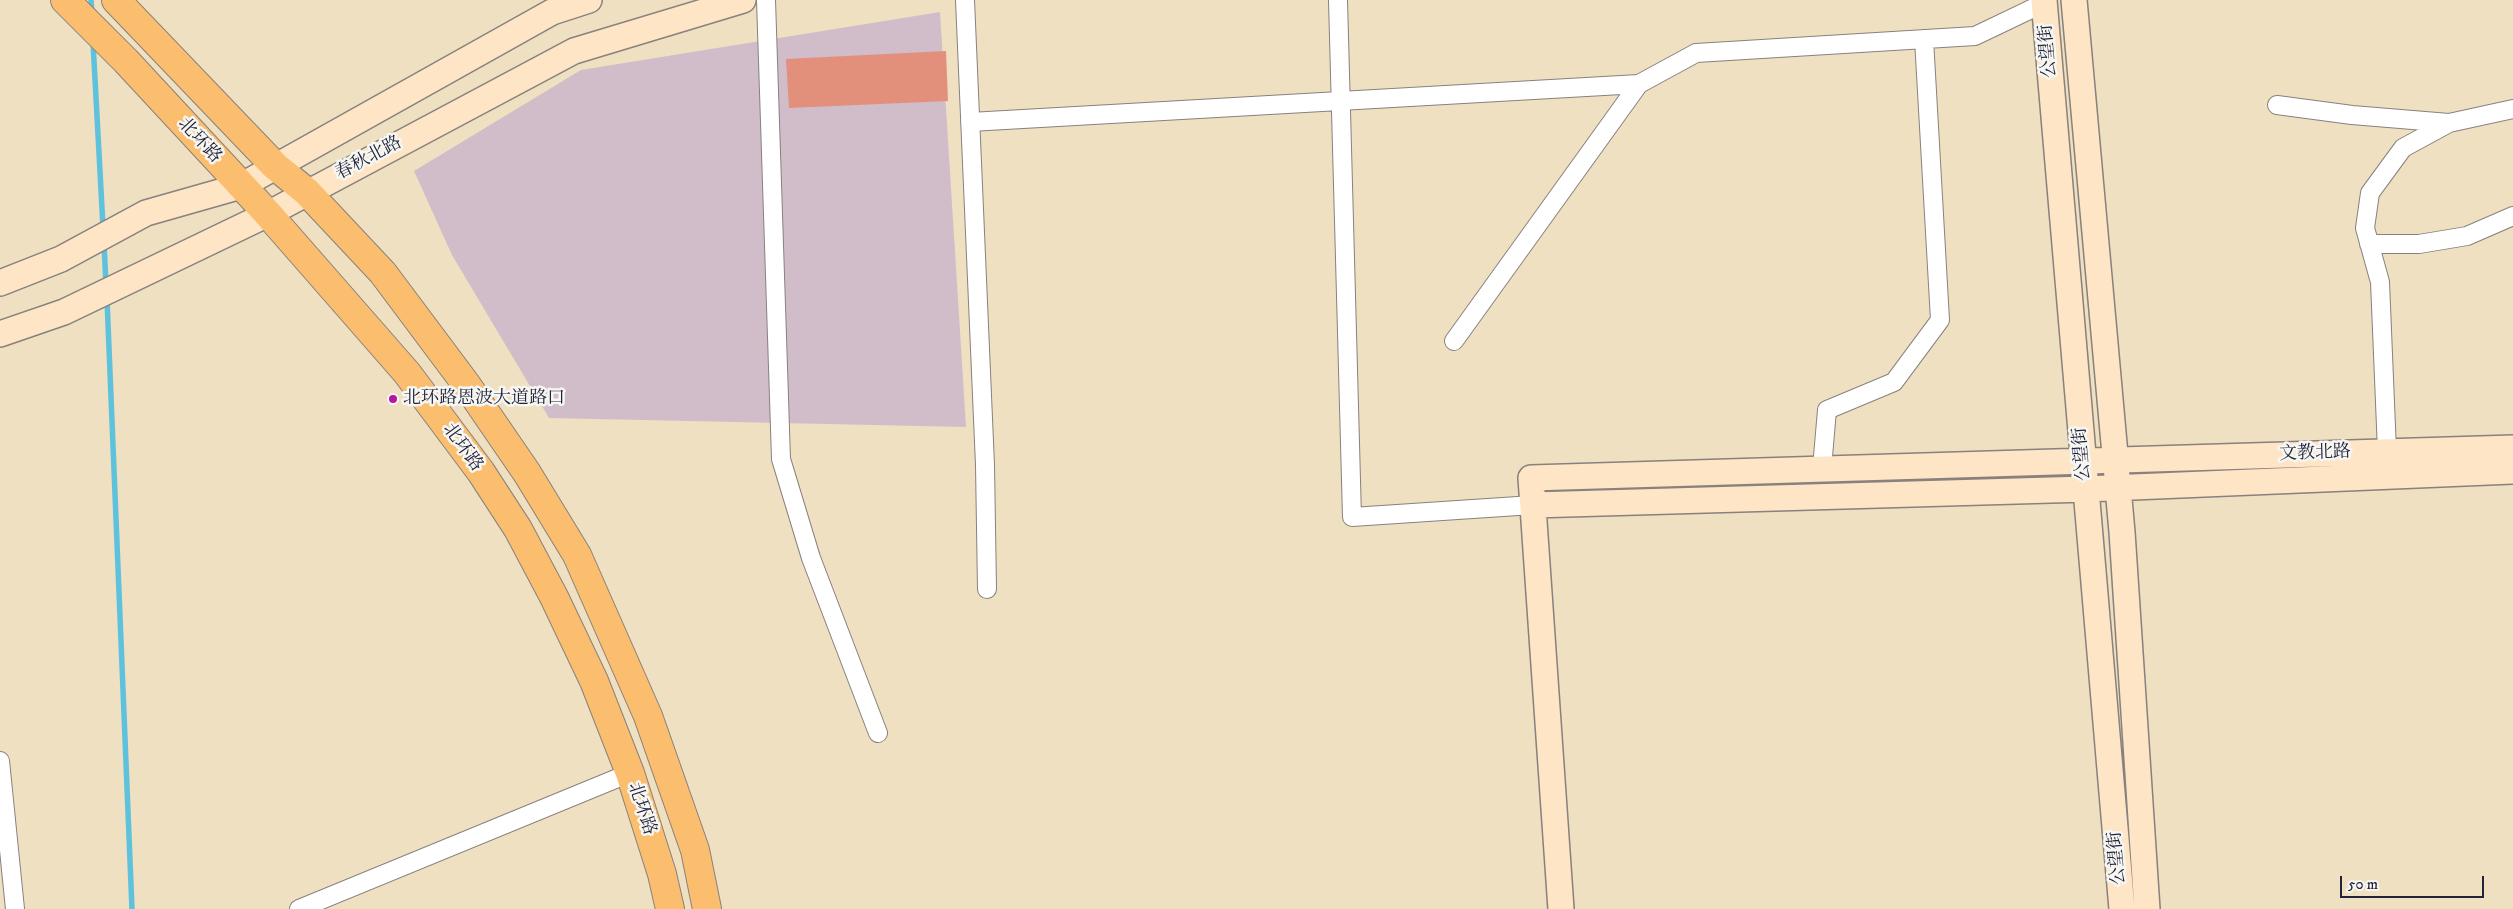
<!DOCTYPE html>
<meta charset="utf-8">
<style>
body{margin:0}
#map{position:relative;width:2513px;height:909px;overflow:hidden;background:#eee0c1;font-family:"IM FELL DW Pica",serif}
canvas{display:block}
.scale{position:absolute;left:2340px;top:876px;width:144px;height:22px;box-sizing:border-box;border:2px solid #22223b;border-top:0;padding-left:6px;font-size:15px;line-height:18px;white-space:nowrap;color:#22223b;-webkit-text-stroke:4px #f6f6f2;paint-order:stroke}
</style>
<div id="map">
<canvas width="2513" height="909"></canvas>
<div class="scale">50 m</div>
</div>
<script>
const context = document.querySelector('canvas').getContext('2d');
context.lineJoin = 'round';
function fillPath(path, color) {
  context.fillStyle = color;
  context.fill(path, 'evenodd');
}
function toPath(rows) {
  const path = new Path2D();
  for (const r of rows) {
    path.moveTo(r[0], r[1]);
    for (let i = 2; i < r.length; i += 2) path.lineTo(r[i], r[i + 1]);
  }
  return path;
}
function stroke(path, color, width, dash) {
  context.strokeStyle = color;
  context.lineWidth = width;
  context.lineCap = dash ? 'butt' : 'round';
  context.setLineDash(dash || []);
  context.stroke(path);
}
function label(font, color, halo, rows, align = 'center') {
  context.font = font + ' "IM FELL DW Pica","Noto Serif SC",serif';
  context.lineWidth = 5;
  context.setLineDash([]);
  context.textBaseline = 'middle';
  context.strokeStyle = halo;
  context.fillStyle = color;
  for (const [text, x, y, turn = 0] of rows) {
    context.save();
    context.translate(x, y);
    context.rotate((+turn || 0) * Math.PI / 180);
    context.textAlign = isNaN(turn) ? turn : align;
    if (halo) context.strokeText(text, 0, 0);
    context.fillText(text, 0, 0);
    context.restore();
  }
}
fillPath(toPath([
 [940,12,966,427,549,418,452,255,414,171,581,70]
]), '#d1bdca');
stroke(toPath([
 [91,0,92,13],
 [93,42,103,227],
 [104,244,106,285],
 [107,299,132,909]
]), '#5fc2dd', 5.5);
fillPath(toPath([
 [946,51,948,101,789,108,786,59]
]), '#e28f7c');
const street = toPath([
 [766,0,781,459,811,558,878,733],
 [965,0,985,465,987,589],
 [1338,0,1352,517,1533,505],
 [2277,105,2352,115,2449,123],
 [970,122,1639,84,1696,53,1975,36,2044,3],
 [2369,244,2419,244,2467,236,2513,216],
 [1454,341,1639,84],
 [2387,451,2380,282,2365,228,2370,193,2403,148,2449,123,2513,109],
 [1822,468,1827,410,1894,382,1940,320,1924,39],
 [0,761,15,909],
 [299,909,630,773]
]);
const secondary = toPath([
 [2044,0,2122,909],
 [2074,0,2122,532,2147,909],
 [0,283,61,259,146,213,241,186,552,12,589,0],
 [0,334,64,312,268,214,574,51,743,0],
 [1533,505,2086,489,2513,471],
 [1561,909,1531,478,2513,448]
]);
const primary = toPath([
 [65,0,126,61,268,214,407,373,481,472,518,529,554,597,594,681,630,773,662,874,670,909],
 [116,0,275,166,307,192,383,273,466,384,527,473,577,555,648,716,695,850,707,909]
]);
stroke(street, '#88817e', 20);
stroke(secondary, '#88817e', 28);
stroke(primary, '#88817e', 30);
stroke(street, '#fff', 18);
stroke(secondary, '#fde5c5', 25);
stroke(primary, '#fbbd6e', 28);
for (const [x, y, r, color] of [
 [393,399,5,"#b5179e"]
]) {
  const dot = new Path2D();
  dot.arc(x, y, r, 0, 2 * Math.PI);
  context.fillStyle = color;
  context.fill(dot);
  stroke(dot, '#f6f6f2', 2);
}
label('18px', '#22223b', '#f6f6f2', [
 ["公望街",2049,51,-95],
 ["北环路",199,141,47],
 ["春秋北路",369,159,-28],
 ["北环路",462,448,54],
 ["公望街",2083,454,-95],
 ["文教北路",2315,454,-2],
 ["北环路",641,809,72],
 ["公望街",2118,858,-95]
]);
label('18px', '#22223b', '#f6f6f2', [
 ["北环路恩波大道路口",403,399]
], 'left');
</script>
